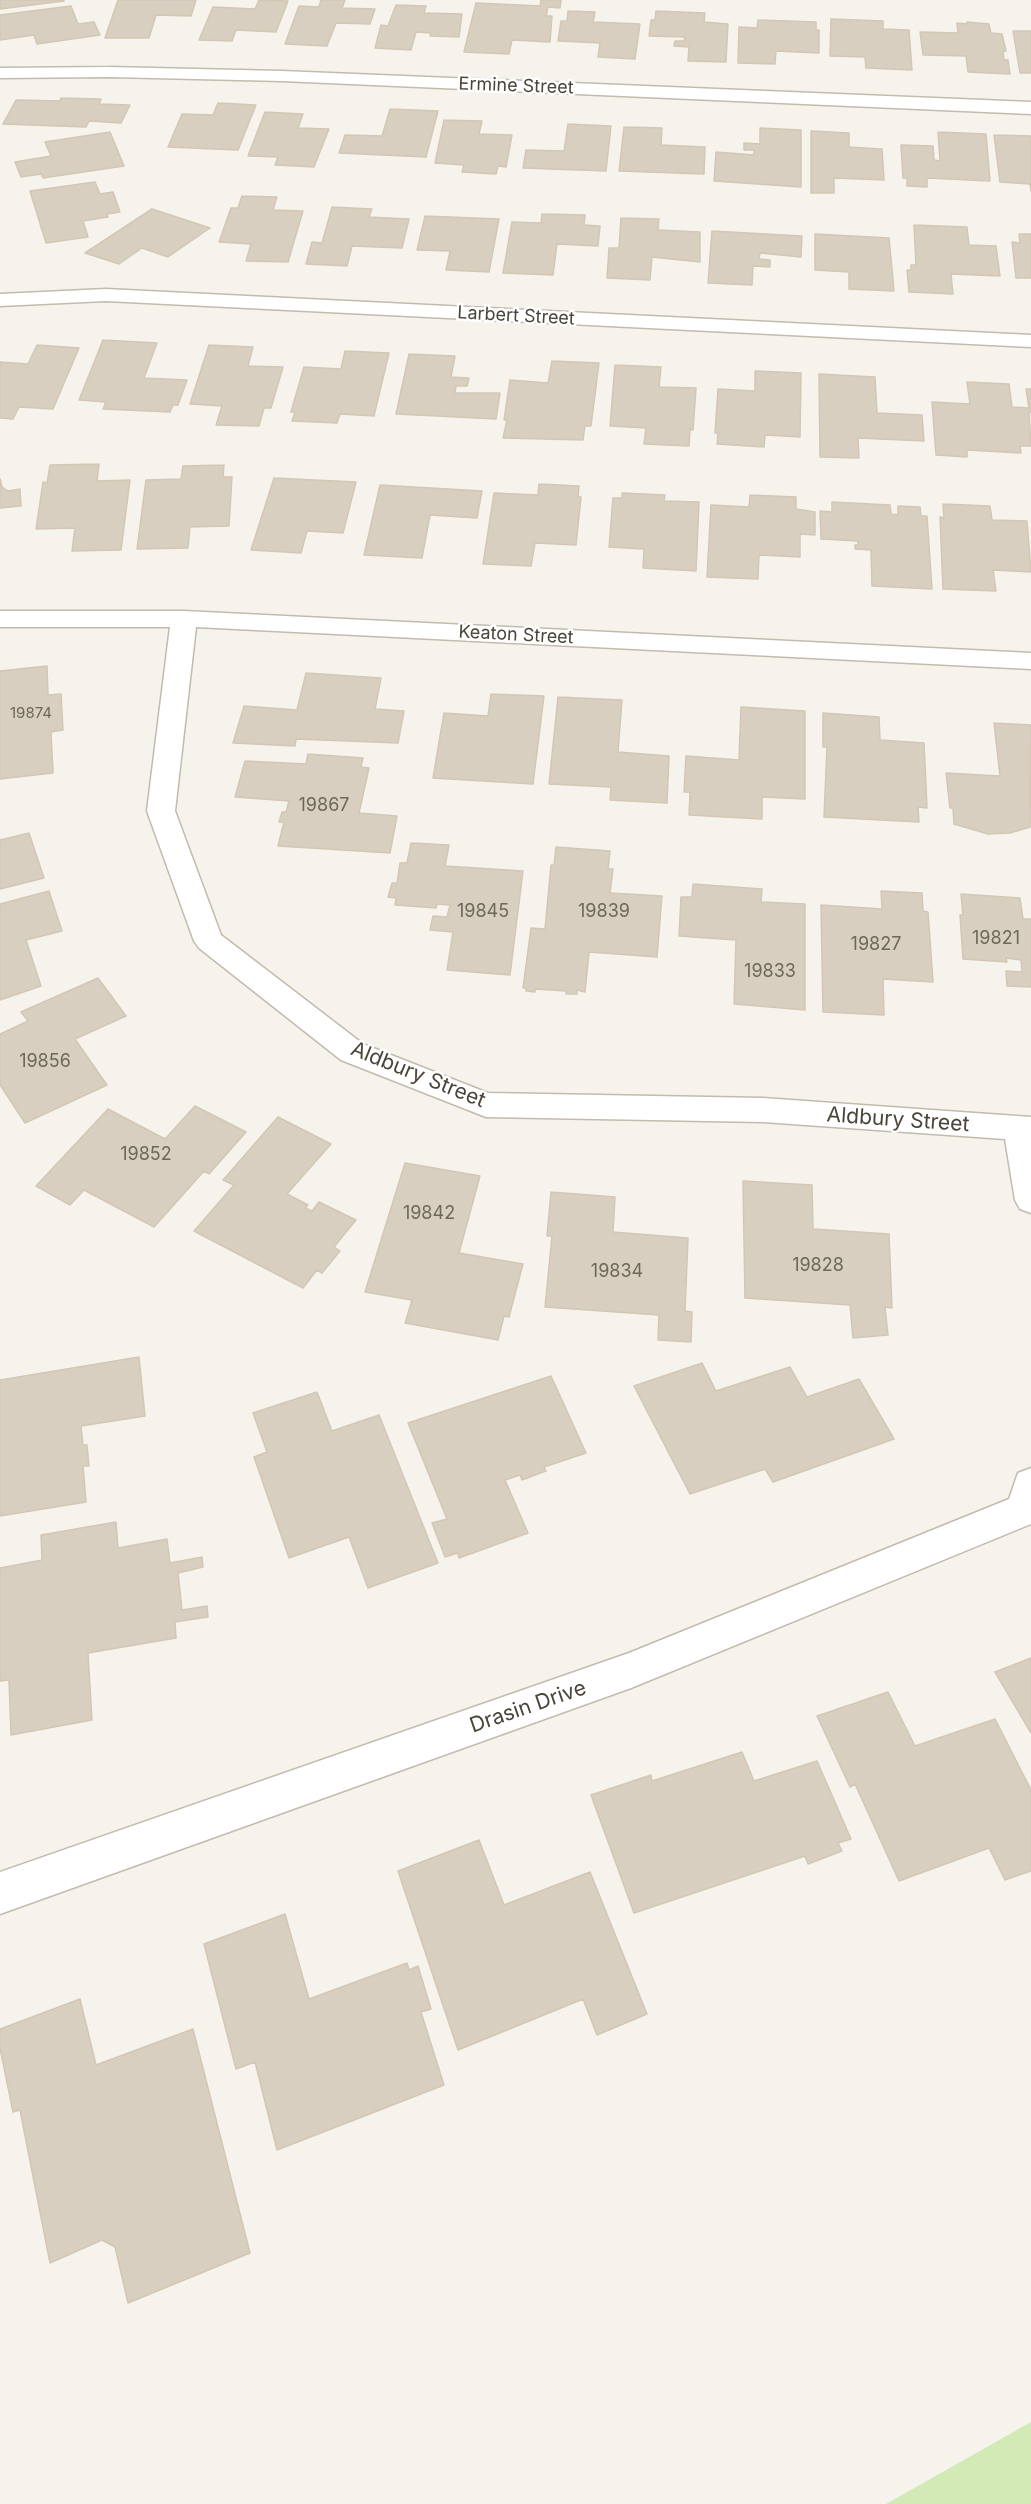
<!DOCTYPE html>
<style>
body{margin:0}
canvas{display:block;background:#f6f3ec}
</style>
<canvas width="1031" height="2504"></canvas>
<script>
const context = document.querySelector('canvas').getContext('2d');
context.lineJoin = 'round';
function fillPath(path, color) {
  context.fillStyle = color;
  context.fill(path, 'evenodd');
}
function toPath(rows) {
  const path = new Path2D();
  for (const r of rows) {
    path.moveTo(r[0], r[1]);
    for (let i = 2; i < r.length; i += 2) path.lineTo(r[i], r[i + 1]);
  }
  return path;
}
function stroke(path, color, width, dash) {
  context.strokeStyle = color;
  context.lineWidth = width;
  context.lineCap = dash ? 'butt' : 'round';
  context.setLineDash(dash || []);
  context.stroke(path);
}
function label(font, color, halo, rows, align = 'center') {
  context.font = font + ' Inter,sans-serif';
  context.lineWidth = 5;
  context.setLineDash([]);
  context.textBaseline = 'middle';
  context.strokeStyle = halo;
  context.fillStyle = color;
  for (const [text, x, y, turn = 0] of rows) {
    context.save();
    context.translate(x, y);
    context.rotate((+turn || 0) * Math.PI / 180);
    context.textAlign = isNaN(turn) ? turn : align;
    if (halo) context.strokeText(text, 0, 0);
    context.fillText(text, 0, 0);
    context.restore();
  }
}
fillPath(toPath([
 [1031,2422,1031,2504,886,2504]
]), '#d2eab5');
const building = toPath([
 [0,0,64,0,64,1,0,9,0,0],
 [118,0,196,0,191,16,156,15,149,38,105,38,118,0],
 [259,0,288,1,276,32,236,30,232,41,199,40,213,7,255,9,259,0],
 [321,0,345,0,342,8,375,9,370,24,336,23,327,46,285,44,299,6,319,7,321,0],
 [541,0,561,0,560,8,548,7,546,16,552,16,550,42,512,40,509,54,464,52,476,3,540,6,541,0],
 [396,5,426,6,424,13,462,14,459,37,430,36,431,33,416,32,411,50,375,48,381,25,388,26,396,5],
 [71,6,78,24,94,22,100,35,37,44,34,35,0,40,0,15,71,6],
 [568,11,595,12,593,22,640,24,635,59,598,57,600,43,558,41,561,21,567,21,568,11],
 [656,11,705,13,704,22,728,24,726,62,688,61,689,47,674,46,675,41,684,41,685,37,649,36,651,20,655,20,656,11],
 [831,19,883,21,883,29,909,30,912,70,866,68,865,57,830,56,831,19],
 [758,20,816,22,816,30,819,30,819,53,776,51,775,64,738,63,739,27,757,28,758,20],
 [967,22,989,24,991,33,1002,34,1006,51,1003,51,1004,60,1008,60,1010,74,968,72,966,56,923,55,920,32,958,33,957,23,967,24,967,22],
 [1013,31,1031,31,1031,73,1020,73,1013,31],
 [61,98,101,99,99,104,130,105,121,123,89,121,86,127,3,124,16,100,60,101,61,98],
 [218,103,256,105,238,150,168,147,182,114,213,115,218,103],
 [390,109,438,111,426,157,339,153,345,135,382,136,390,109],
 [265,112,303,114,298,128,329,129,314,167,275,165,278,157,248,156,265,112],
 [444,120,482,121,479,134,512,135,506,167,498,166,496,174,462,172,464,165,435,163,444,120],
 [568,124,611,126,606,171,523,168,526,150,564,151,568,124],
 [624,127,662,128,661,145,705,147,704,174,619,171,624,127],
 [760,128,801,130,801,187,714,181,716,152,754,155,754,150,744,150,744,143,760,144,760,128],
 [811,131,849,133,849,147,882,149,884,180,834,178,834,193,811,193,811,131],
 [110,132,124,166,43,178,41,174,21,177,15,162,51,156,45,142,110,132],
 [938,132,986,134,990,181,927,178,927,187,907,186,907,178,903,178,901,145,933,146,934,160,940,161,938,132],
 [994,135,1031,136,1031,191,1030,184,1000,182,994,135],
 [95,182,100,194,113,192,120,212,107,214,108,217,83,221,88,237,46,243,30,191,95,182],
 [242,196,277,197,273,210,303,211,288,262,246,261,251,244,219,242,231,208,238,208,242,196],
 [332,207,372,209,369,217,409,219,402,248,352,246,347,266,306,264,312,242,322,243,332,207],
 [152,209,210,228,168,257,142,248,119,264,85,253,152,209],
 [542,214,585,215,584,225,600,226,598,246,557,244,553,275,503,273,512,222,541,223,542,214],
 [425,216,499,219,489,272,446,270,450,251,417,250,425,216],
 [621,218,659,219,658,230,700,232,700,262,652,257,650,280,607,278,609,248,619,248,621,218],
 [914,225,967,227,969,245,996,246,1000,276,951,274,953,294,909,292,907,270,911,270,911,265,916,265,914,225],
 [712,231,802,236,801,257,760,253,759,259,770,260,770,267,753,266,752,285,708,283,712,231],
 [815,234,889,238,894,291,849,289,849,272,815,270,815,234],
 [1019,234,1031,234,1031,278,1016,278,1012,242,1020,243,1019,234],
 [103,340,157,343,144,378,187,380,178,405,173,405,170,412,103,409,106,402,79,400,103,340],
 [37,345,79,348,53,409,19,407,13,419,0,418,0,362,28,364,37,345],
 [209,345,253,347,248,366,283,367,271,408,264,408,259,426,216,425,222,406,190,404,209,345],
 [345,351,389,353,374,416,340,414,337,423,292,421,295,412,291,412,304,367,341,369,345,351],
 [409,354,455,356,451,377,469,378,467,386,456,386,455,393,500,393,496,419,396,414,409,354],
 [552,361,599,363,591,426,585,426,583,440,503,438,507,420,504,420,510,380,548,383,552,361],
 [615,365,661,367,659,387,696,388,693,430,690,429,689,446,644,444,646,428,610,426,615,365],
 [755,371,801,373,800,437,765,435,764,447,717,444,718,433,715,433,718,389,755,391,755,371],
 [819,374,875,377,877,413,922,415,924,441,858,438,859,458,820,457,819,374],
 [967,382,1009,384,1012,407,1029,408,1026,389,1031,389,1031,412,1029,412,1031,446,1020,446,1021,453,967,450,967,457,936,455,932,402,970,404,967,382],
 [99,464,97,481,130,480,121,550,72,551,75,528,36,529,43,482,47,483,50,465,99,464],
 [224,465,223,477,232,477,229,526,190,527,188,548,137,549,146,480,181,479,183,466,224,465],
 [274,478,356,482,343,533,307,531,301,553,251,550,274,478],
 [0,479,2,487,8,491,20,489,21,506,0,508,0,479],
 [539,484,579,486,578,497,581,497,576,545,535,543,531,566,483,564,494,493,538,495,539,484],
 [380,485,482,491,477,518,430,515,422,558,364,555,380,485],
 [622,493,665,495,664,501,699,502,696,571,643,568,644,549,609,547,613,498,622,498,622,493],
 [750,495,796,497,796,509,815,512,815,535,800,534,800,557,759,555,758,579,707,577,711,505,749,507,750,495],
 [832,502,890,505,891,514,898,515,898,506,920,507,921,516,927,516,932,589,872,586,871,550,855,549,855,545,858,545,858,541,821,539,820,511,832,512,832,502],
 [943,504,990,506,992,520,1027,521,1031,572,993,570,996,591,943,589,940,517,944,518,943,504],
 [47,666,48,695,61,694,63,730,51,732,53,773,0,779,0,671,47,666],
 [306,673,381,678,375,709,404,711,398,743,296,739,295,746,233,743,244,706,297,710,306,673],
 [491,694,544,696,533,784,433,778,444,713,488,716,491,694],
 [558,697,622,700,618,752,669,756,667,803,610,800,611,787,549,784,558,697],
 [741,707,805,711,805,799,762,797,762,819,689,815,690,792,684,792,686,756,739,760,741,707],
 [823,713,879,717,880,740,924,743,927,808,918,807,919,822,824,817,827,747,823,747,823,713],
 [994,723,1031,725,1030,827,1010,833,988,834,954,824,953,808,950,808,946,773,1000,776,994,723],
 [308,754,363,758,361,767,369,768,359,813,397,816,390,853,278,846,284,822,279,822,282,812,286,812,289,801,235,797,245,761,306,764,308,754],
 [29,833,44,878,0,889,0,840,29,833],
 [411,843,449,845,445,866,523,871,510,975,447,970,453,932,430,930,433,916,447,917,450,905,437,904,436,908,395,905,396,898,388,897,392,883,397,883,400,863,407,863,411,843],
 [556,847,610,851,608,869,613,869,610,893,662,896,657,957,589,952,585,992,577,990,577,994,566,994,566,991,535,989,535,992,526,991,526,988,523,988,531,928,545,929,551,865,554,865,556,847],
 [693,884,762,889,761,902,805,904,805,1010,734,1004,736,940,679,936,681,897,692,897,693,884],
 [49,891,62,931,26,940,41,986,0,1000,0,904,49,891],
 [881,891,922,893,923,911,928,912,933,982,883,979,884,1015,823,1012,821,905,882,909,881,891],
 [961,894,1020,898,1023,919,1031,919,1031,987,1007,986,1006,971,1022,972,1021,960,1006,958,1007,962,963,959,960,915,963,915,961,894],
 [98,978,126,1016,75,1039,107,1085,25,1123,0,1085,0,1034,28,1021,21,1012,98,978],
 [195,1106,246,1132,209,1174,204,1171,154,1227,84,1190,70,1205,36,1186,108,1109,165,1139,195,1106],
 [278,1117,331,1144,287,1194,308,1205,305,1208,312,1211,319,1202,356,1220,334,1247,340,1251,322,1273,317,1270,303,1288,194,1231,234,1185,223,1180,278,1117],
 [405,1163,480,1176,459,1253,523,1264,509,1317,504,1316,498,1340,405,1323,412,1300,365,1292,405,1163],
 [743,1181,812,1185,813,1229,889,1234,892,1308,885,1307,888,1335,853,1338,850,1305,745,1298,743,1181],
 [551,1192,615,1197,613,1232,688,1238,685,1311,692,1312,691,1342,658,1340,659,1315,545,1307,552,1236,547,1236,551,1192],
 [139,1357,145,1416,81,1426,83,1445,87,1445,89,1466,83,1466,86,1502,0,1516,0,1380,139,1357],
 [702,1363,716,1391,790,1367,807,1397,859,1379,894,1439,773,1482,765,1469,690,1494,634,1386,702,1363],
 [551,1376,586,1453,544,1467,546,1471,522,1480,520,1475,505,1480,528,1533,459,1558,458,1553,445,1557,432,1523,447,1519,408,1423,551,1376],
 [317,1392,332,1431,379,1415,438,1563,368,1588,349,1537,289,1558,254,1457,267,1452,253,1413,317,1392],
 [116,1522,118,1548,167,1539,170,1563,202,1557,203,1567,178,1573,182,1610,207,1606,208,1617,175,1622,176,1638,88,1653,92,1720,11,1735,9,1680,0,1681,0,1568,42,1560,41,1535,116,1522],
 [1031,1658,1031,1733,995,1672,1031,1658],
 [888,1692,915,1746,995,1719,1031,1790,1031,1871,1005,1880,989,1848,899,1881,855,1784,850,1787,817,1716,888,1692],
 [742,1752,754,1781,817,1761,851,1839,838,1843,842,1851,808,1864,805,1856,634,1913,591,1795,651,1775,652,1781,742,1752],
 [479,1840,504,1905,590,1872,647,2014,597,2035,583,1999,458,2050,398,1871,479,1840],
 [285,1914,309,1999,407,1963,409,1970,418,1966,431,2009,421,2012,444,2085,277,2150,255,2062,236,2069,204,1944,285,1914],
 [80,1999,96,2065,193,2029,250,2253,128,2303,115,2247,102,2240,50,2263,20,2110,13,2112,0,2048,0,2029,80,1999]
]);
fillPath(building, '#d8cfc1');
stroke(building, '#d3c7b4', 1.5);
const minor = toPath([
 [110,67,282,71,1031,102,1031,114,282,81,110,77,0,78,0,68,110,67],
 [106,289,1031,335,1031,347,106,301,0,306,0,294,106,289],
 [0,611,184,611,1031,653,1031,669,196,627,175,811,221,935,363,1044,488,1093,763,1098,1031,1117,1031,1213,1020,1209,1015,1200,1005,1139,763,1122,486,1117,341,1060,199,948,194,941,147,811,170,627,0,627,0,611],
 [1031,1468,1031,1524,631,1688,0,1914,0,1872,629,1653,1009,1499,1018,1473,1031,1468]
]);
stroke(minor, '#c2bbae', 3);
fillPath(minor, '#fff');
label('15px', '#6e675b', null, [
 ["19874",31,713]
]);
label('18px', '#4b4439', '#fff', [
 ["Ermine Street",516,86,2],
 ["Larbert Street",516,316,3],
 ["Keaton Street",516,635,3]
]);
label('18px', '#6e675b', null, [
 ["19867",324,806],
 ["19845",483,912],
 ["19839",604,912],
 ["19821",996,939],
 ["19827",876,945],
 ["19833",770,972],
 ["19856",45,1062],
 ["19852",146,1155],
 ["19842",429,1214],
 ["19828",818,1266],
 ["19834",617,1272]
]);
label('21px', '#4b4439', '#fff', [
 ["Aldbury Street",418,1075,22],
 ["Aldbury Street",898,1120,4],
 ["Drasin Drive",528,1707,-19]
]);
</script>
